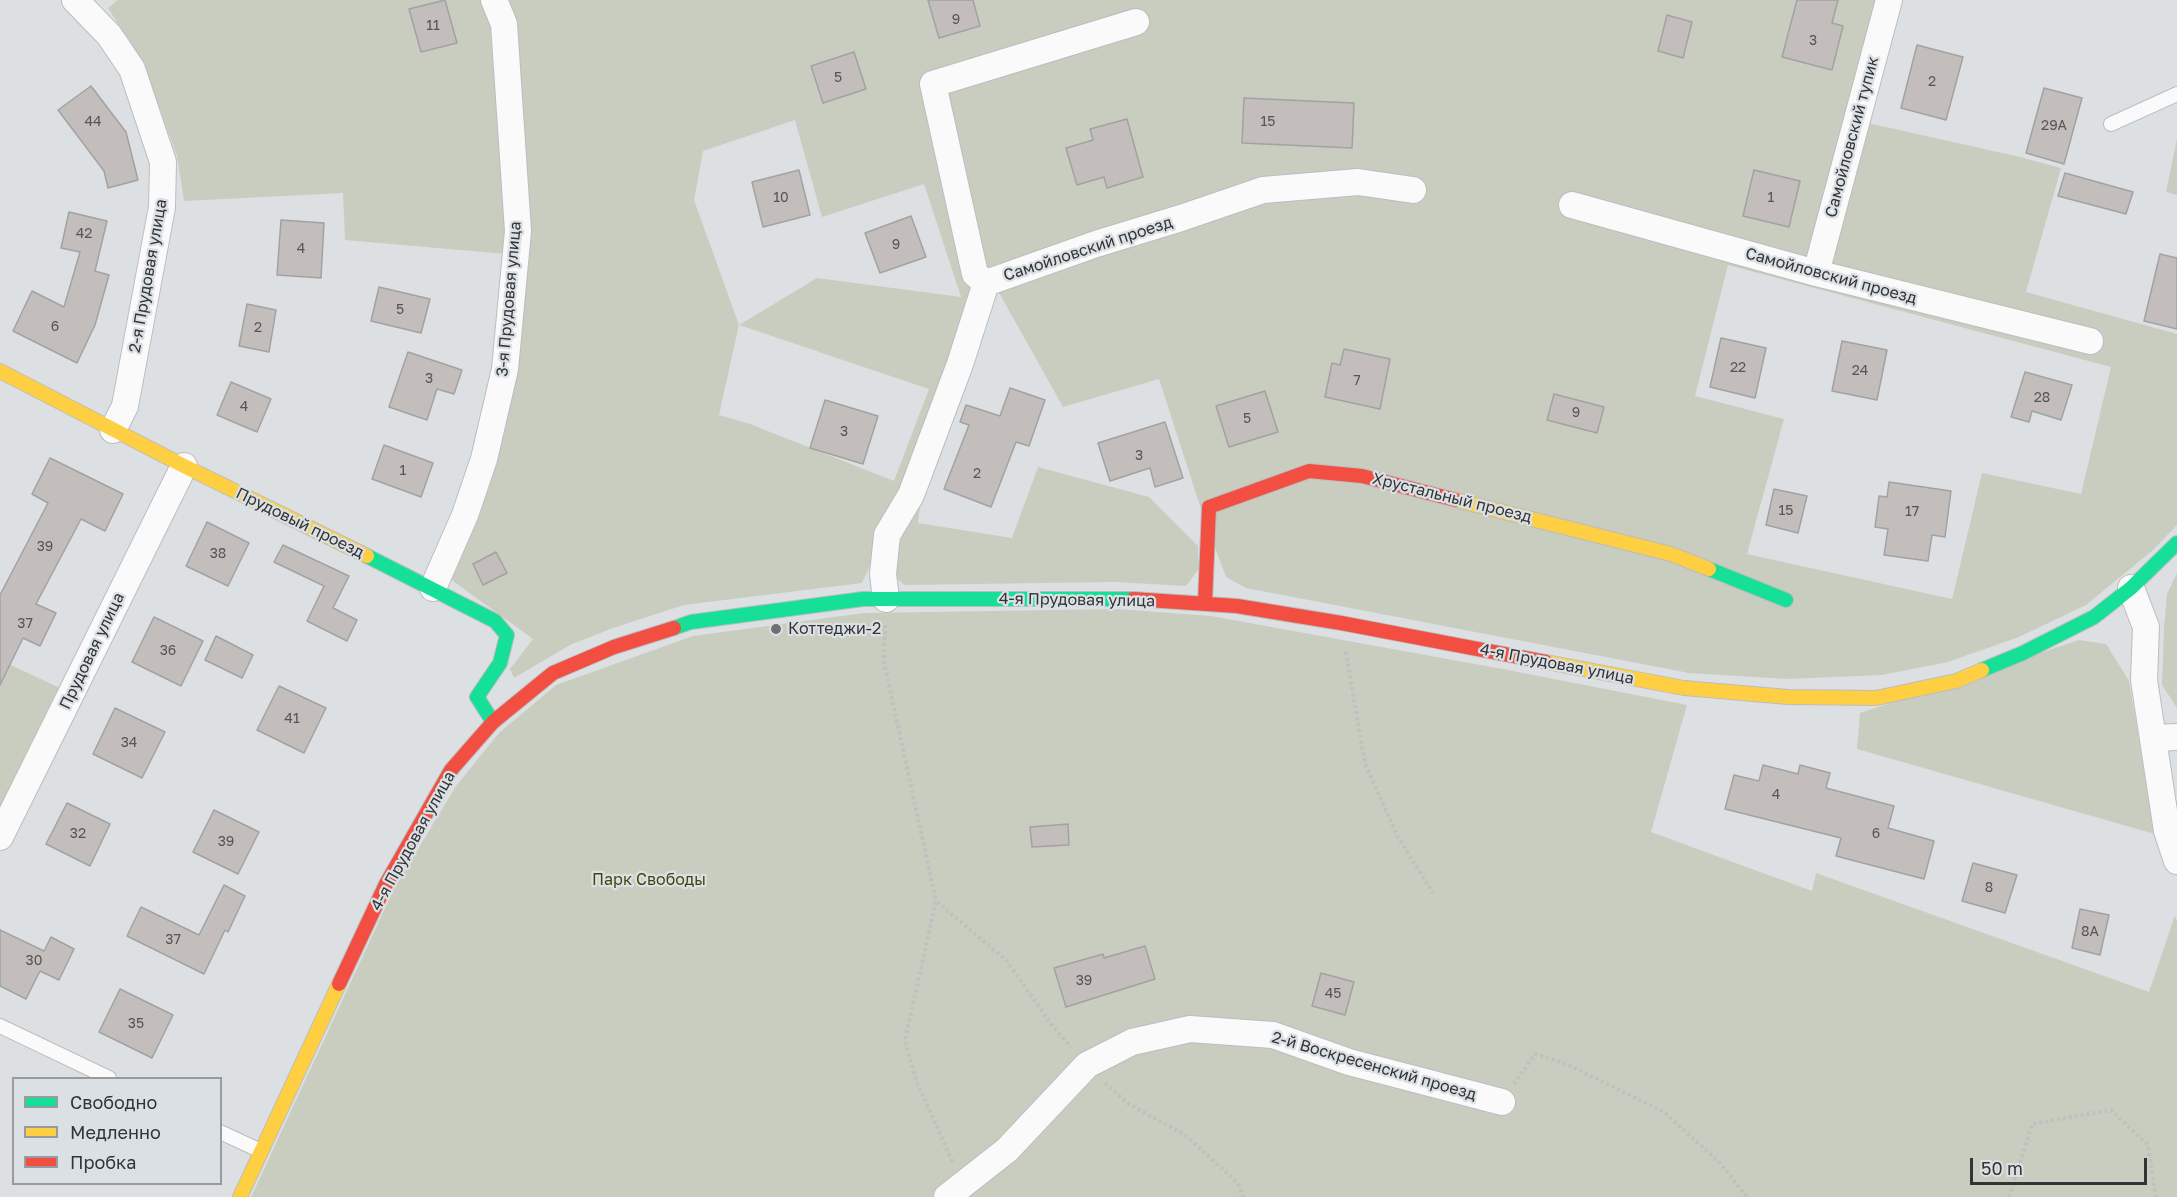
<!DOCTYPE html>
<meta charset="utf-8">
<style>
body{margin:0}
#map{position:relative;width:2177px;height:1197px;overflow:hidden;background:#dde0e2;font-family:"Golos Text",sans-serif}
canvas{display:block}
.legend{position:absolute;left:12px;top:1077px;width:210px;height:108px;box-sizing:border-box;background:#dbe0e4;border:2px solid #979b9e;margin:0;padding:8px 10px;list-style:none;font-size:18px;color:#323435}
.legend li{display:flex;align-items:center;gap:12px;height:30px}
.legend b{width:30px;border:2px solid #979b9e}
.scale{position:absolute;left:1970px;top:1158px;width:177px;height:27px;box-sizing:border-box;border:3px solid #323435;border-top:0;padding-left:8px;font-size:18px;line-height:21px;white-space:nowrap;color:#323435;-webkit-text-stroke:4px #dbe0e4;paint-order:stroke}
</style>
<div id="map">
<canvas width="2177" height="1197"></canvas>
<ul class="legend">
<li><b style="height:8px;background:#16e098"></b>Свободно</li>
<li><b style="height:8px;background:#ffcf43"></b>Медленно</li>
<li><b style="height:8px;background:#f24e42"></b>Пробка</li>
</ul>
<div class="scale">50 m</div>
</div>
<script>
const context = document.querySelector('canvas').getContext('2d');
context.lineJoin = 'round';
function fillPath(path, color) {
  context.fillStyle = color;
  context.fill(path, 'evenodd');
}
function toPath(rows) {
  const path = new Path2D();
  for (const r of rows) {
    path.moveTo(r[0], r[1]);
    for (let i = 2; i < r.length; i += 2) path.lineTo(r[i], r[i + 1]);
  }
  return path;
}
function stroke(path, color, width, dash) {
  context.strokeStyle = color;
  context.lineWidth = width;
  context.lineCap = dash ? 'butt' : 'round';
  context.setLineDash(dash || []);
  context.stroke(path);
}
function label(font, color, halo, rows, align = 'center') {
  context.font = font + ' "Golos Text",sans-serif';
  context.lineWidth = 4.5;
  context.setLineDash([]);
  context.textBaseline = 'middle';
  context.strokeStyle = halo;
  context.fillStyle = color;
  for (const [text, x, y, turn = 0] of rows) {
    context.save();
    context.translate(x, y);
    context.rotate((+turn || 0) * Math.PI / 180);
    context.textAlign = isNaN(turn) ? turn : align;
    if (halo) context.strokeText(text, 0, 0);
    context.fillText(text, 0, 0);
    context.restore();
  }
}
fillPath(toPath([
 [118,0,1877,0,1868,123,2020,157,2061,168,2026,292,2177,334,2177,525,2153,550,2086,605,2019,637,1948,662,1882,675,1786,679,1689,673,1246,588,1226,577,1201,509,1159,379,1063,407,997,289,921,497,918,523,1012,538,1038,467,1149,497,1198,546,1199,569,1186,586,1115,582,905,585,895,577,881,542,862,583,684,605,613,628,570,645,514,678,510,669,533,639,453,581,442,555,476,456,496,364,506,254,345,240,343,193,184,201,177,156,143,63,108,8],
 [795,120,822,217,924,184,961,297,817,278,739,325,694,200,703,151],
 [1728,265,2111,367,2081,494,1982,473,1952,599,1747,554,1784,419,1695,396],
 [739,325,929,389,894,481,750,424,719,415],
 [2177,139,2177,195,2166,192],
 [2177,573,2177,708,2162,685,2164,627,2167,594],
 [1118,609,1211,616,1508,670,1687,705,1651,832,1812,891,1816,873,2149,992,2175,915,2177,922,2177,1197,251,1197,394,889,456,786,499,733,556,685,693,636,864,613],
 [2079,640,2106,644,2129,681,2155,834,1857,749,1860,713],
 [0,660,60,688,0,807]
]), '#c9cdbf');
const building = toPath([
 [445,0,457,43,421,52,409,9,445,0],
 [928,0,973,0,980,26,939,38,928,0],
 [1797,0,1838,0,1832,23,1843,26,1832,70,1782,57,1797,0],
 [1667,15,1692,22,1683,58,1658,51,1667,15],
 [1917,45,1963,57,1946,120,1901,108,1917,45],
 [854,52,866,89,823,103,811,66,854,52],
 [91,86,126,132,138,180,108,188,104,171,58,110,91,86],
 [2044,88,2082,98,2064,164,2026,153,2044,88],
 [1244,98,1354,103,1352,148,1242,143,1244,98],
 [1127,119,1143,177,1107,188,1104,177,1077,185,1066,148,1093,140,1090,129,1127,119],
 [799,170,810,215,763,227,752,182,799,170],
 [1754,170,1800,181,1789,227,1743,216,1754,170],
 [2065,173,2133,192,2126,214,2058,196,2065,173],
 [69,212,107,221,95,271,109,275,95,325,77,363,13,331,32,291,64,307,80,252,61,248,69,212],
 [911,216,926,257,880,273,865,233,911,216],
 [281,220,324,223,321,278,277,275,281,220],
 [2160,254,2177,258,2177,329,2144,321,2160,254],
 [379,287,430,299,421,333,371,321,379,287],
 [247,304,276,310,269,352,239,346,247,304],
 [1721,338,1766,348,1755,398,1710,387,1721,338],
 [1842,341,1887,350,1877,400,1832,391,1842,341],
 [1344,349,1390,359,1380,409,1325,397,1332,363,1340,365,1344,349],
 [408,352,462,370,454,394,437,389,427,420,389,407,408,352],
 [2025,372,2072,385,2061,420,2032,411,2029,422,2011,417,2025,372],
 [231,382,271,399,257,432,217,415,231,382],
 [1010,388,1045,400,1029,446,1016,442,991,507,944,489,969,425,960,422,966,405,1000,416,1010,388],
 [1265,391,1278,432,1229,447,1216,406,1265,391],
 [1554,394,1604,407,1597,433,1547,420,1554,394],
 [825,400,878,416,863,464,810,448,825,400],
 [1165,422,1183,478,1155,487,1150,468,1110,481,1098,443,1165,422],
 [384,445,433,463,421,497,372,479,384,445],
 [50,458,123,494,105,531,81,519,36,604,56,613,40,646,23,638,0,685,0,595,48,503,32,494,50,458],
 [1889,482,1951,491,1945,537,1932,535,1928,561,1884,555,1888,529,1875,527,1879,496,1887,497,1889,482],
 [1774,489,1807,496,1798,533,1766,525,1774,489],
 [207,522,249,543,228,586,186,566,207,522],
 [283,545,349,576,333,608,357,620,347,641,307,621,324,586,274,562,283,545],
 [496,552,507,573,483,585,473,564,496,552],
 [154,617,203,641,181,686,132,662,154,617],
 [216,636,253,655,242,678,205,660,216,636],
 [279,686,326,708,304,753,257,730,279,686],
 [115,708,165,732,142,778,93,754,115,708],
 [1763,765,1798,774,1800,765,1830,773,1826,788,1894,806,1888,828,1934,841,1924,879,1836,856,1841,838,1725,809,1734,775,1759,781,1763,765],
 [67,803,110,824,90,866,46,844,67,803],
 [214,810,259,832,238,874,193,852,214,810],
 [1068,824,1069,845,1032,847,1030,827,1068,824],
 [1973,863,2017,875,2005,913,1962,901,1973,863],
 [224,885,245,896,228,932,225,930,204,974,127,936,141,907,199,935,224,885],
 [2080,909,2109,915,2100,955,2072,948,2080,909],
 [0,930,44,951,51,937,74,949,59,980,40,971,26,999,0,986,0,930],
 [1145,946,1155,979,1066,1007,1054,968,1103,954,1104,958,1145,946],
 [1321,973,1354,982,1345,1015,1312,1006,1321,973],
 [120,989,173,1015,152,1058,99,1032,120,989]
]);
fillPath(building, '#c3bdbc');
stroke(building, '#a2a2a3', 1.5);
const lane = toPath([
 [2111,124,2177,94],
 [0,1026,109,1078],
 [220,1132,261,1151]
]);
const street = toPath([
 [75,0,109,35,132,69,163,162,162,207,125,406,113,430],
 [1572,205,1816,273,2090,341],
 [1816,273,1889,0],
 [986,283,1096,244,1181,218,1263,190,1358,182,1413,190],
 [986,283,975,274,933,84,1136,22],
 [433,588,465,515,484,459,505,369,518,231,504,24,494,0],
 [2131,588,2146,627,2144,680,2167,831,2177,861],
 [886,599,883,574,887,535,911,495,960,364,986,283],
 [2154,738,2177,737],
 [0,837,184,466],
 [947,1197,1007,1150,1087,1065,1132,1042,1190,1029,1273,1035,1349,1062,1502,1102]
]);
const fast = toPath([
 [367,556,495,621,507,635,500,663,477,697,493,722],
 [1709,569,1786,600],
 [674,628,691,622,863,599,1133,599],
 [1982,670,2023,653,2094,617,2131,588,2177,543]
]);
const slow = toPath([
 [0,371,184,466,367,556],
 [1456,500,1671,554,1709,569],
 [1546,662,1684,688,1788,697,1876,698,1956,681,1982,670],
 [240,1197,339,984]
]);
const jam = toPath([
 [1133,599,1237,606,1341,623,1546,662],
 [1205,603,1209,507,1309,471,1362,476,1456,500],
 [339,984,386,884,451,770,493,722,553,673,614,647,674,628]
]);
stroke(lane, '#bbbdbf', 16);
stroke(street, '#bbbdbf', 28);
stroke(fast, '#bbbdbf', 16);
stroke(slow, '#bbbdbf', 16);
stroke(jam, '#bbbdbf', 16);
stroke(toPath([
 [885,625,884,662,936,901,905,1040,916,1080,953,1163],
 [1346,652,1365,764,1398,837,1433,893],
 [937,902,1006,960,1051,1024,1071,1047],
 [1105,1083,1127,1103,1185,1135,1238,1183,1243,1197],
 [1514,1084,1535,1054,1567,1064,1664,1112,1720,1163,1747,1197],
 [2009,1197,2032,1124,2111,1110,2148,1145,2156,1197]
]), '#bfc0c0', 4, [3, 3]);
stroke(lane, '#fafafb', 14);
stroke(street, '#fafafb', 26);
stroke(fast, '#16e098', 14);
stroke(slow, '#ffcf43', 14);
stroke(jam, '#f24e42', 14);
for (const [x, y, r, color] of [
 [776,629,6,"#6e7072"]
]) {
  const dot = new Path2D();
  dot.arc(x, y, r, 0, 2 * Math.PI);
  context.fillStyle = color;
  context.fill(dot);
  stroke(dot, '#dbe0e4', 2);
}
label('14px', '#565657', null, [
 ["9",956,20],
 ["11",433,26],
 ["3",1813,41],
 ["5",838,78],
 ["2",1932,82],
 ["44",93,122],
 ["15",1268,122],
 ["29А",2054,126],
 ["10",781,198],
 ["1",1771,198],
 ["42",84,234],
 ["9",896,245],
 ["4",301,249],
 ["5",400,310],
 ["6",55,327],
 ["2",258,328],
 ["22",1738,368],
 ["24",1860,371],
 ["3",429,379],
 ["7",1357,381],
 ["28",2042,398],
 ["4",244,407],
 ["9",1576,413],
 ["5",1247,419],
 ["3",844,432],
 ["3",1139,456],
 ["1",403,471],
 ["2",977,474],
 ["15",1786,511],
 ["17",1912,512],
 ["39",45,547],
 ["38",218,554],
 ["37",25,624],
 ["36",168,651],
 ["41",292,719],
 ["34",129,743],
 ["4",1776,795],
 ["32",78,834],
 ["6",1876,834],
 ["39",226,842],
 ["8",1989,888],
 ["8А",2090,932],
 ["37",173,940],
 ["30",34,961],
 ["39",1084,981],
 ["45",1333,994],
 ["35",136,1024]
]);
label('16px', '#323435', '#dbe0e4', [
 ["Самойловский тупик",1852,137,-75],
 ["Самойловский проезд",1088,249,-18],
 ["2-я Прудовая улица",148,276,-80],
 ["Самойловский проезд",1831,276,15],
 ["3-я Прудовая улица",509,299,-85],
 ["Хрустальный проезд",1452,498,14],
 ["Прудовый проезд",300,523,26],
 ["4-я Прудовая улица",1077,600,1],
 ["Прудовая улица",92,651,-64],
 ["4-я Прудовая улица",1557,664,11],
 ["4-я Прудовая улица",413,841,-61],
 ["2-й Воскресенский проезд",1374,1066,16]
]);
label('16px', '#323435', '#dbe0e4', [
 ["Коттеджи-2",788,629]
], 'left');
label('16px', '#3f470d', '#dbe0e4', [
 ["Парк Свободы",649,880]
]);
</script>
